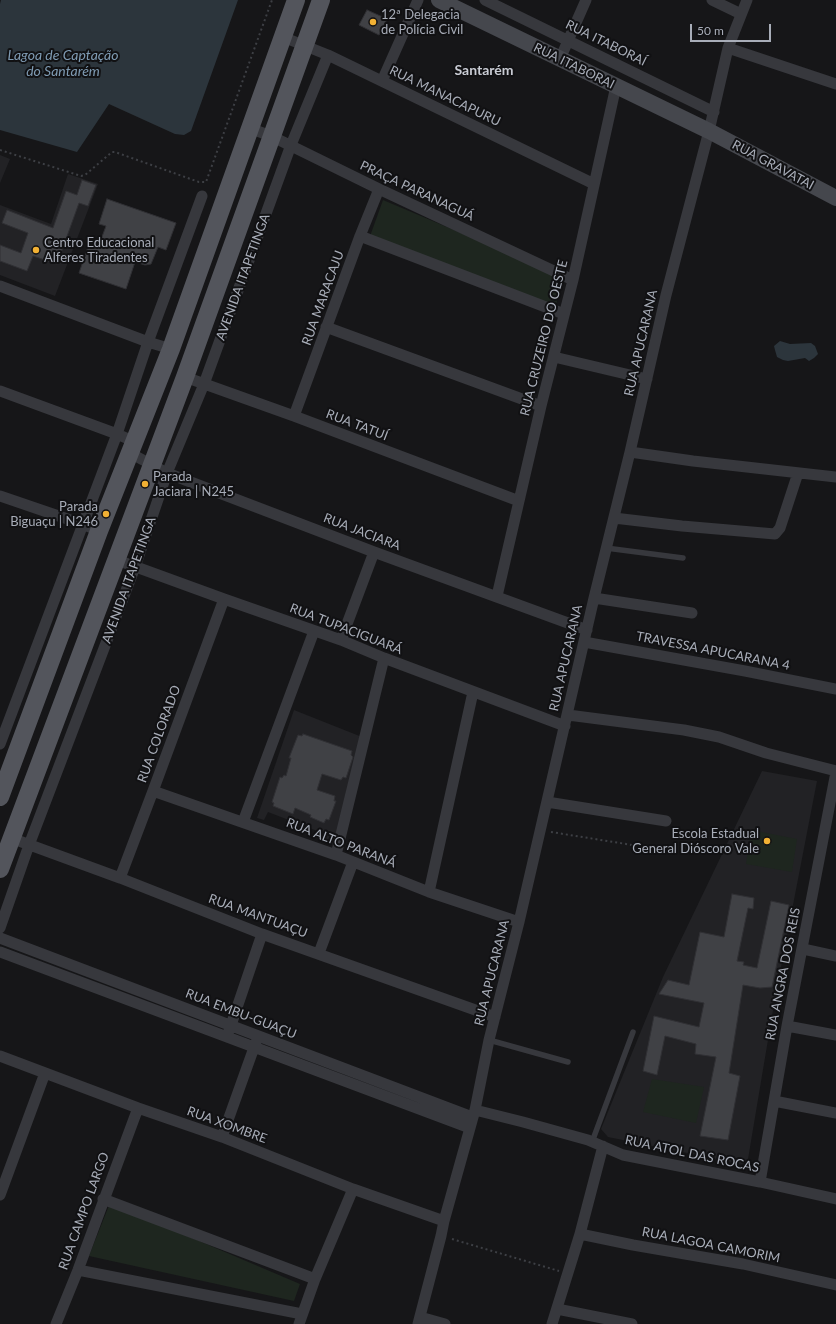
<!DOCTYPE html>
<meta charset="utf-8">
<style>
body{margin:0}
#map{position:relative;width:836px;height:1324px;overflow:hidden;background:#161618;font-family:Lato,sans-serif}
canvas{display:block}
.scale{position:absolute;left:690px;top:24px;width:81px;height:18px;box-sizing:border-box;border:2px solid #a8adb8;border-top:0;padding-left:5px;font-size:12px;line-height:14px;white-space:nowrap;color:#a8adb8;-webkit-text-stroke:3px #111113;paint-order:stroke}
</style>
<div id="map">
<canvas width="836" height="1324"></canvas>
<div class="scale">50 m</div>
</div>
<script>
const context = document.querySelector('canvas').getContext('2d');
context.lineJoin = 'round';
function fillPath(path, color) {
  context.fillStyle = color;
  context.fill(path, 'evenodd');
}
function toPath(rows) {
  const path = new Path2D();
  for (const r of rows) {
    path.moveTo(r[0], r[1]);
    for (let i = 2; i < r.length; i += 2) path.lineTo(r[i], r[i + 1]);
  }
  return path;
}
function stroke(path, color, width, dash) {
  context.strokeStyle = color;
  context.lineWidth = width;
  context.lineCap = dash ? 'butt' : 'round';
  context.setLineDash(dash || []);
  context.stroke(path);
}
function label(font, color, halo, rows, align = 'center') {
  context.font = font + ' Lato,sans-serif';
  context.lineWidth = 4;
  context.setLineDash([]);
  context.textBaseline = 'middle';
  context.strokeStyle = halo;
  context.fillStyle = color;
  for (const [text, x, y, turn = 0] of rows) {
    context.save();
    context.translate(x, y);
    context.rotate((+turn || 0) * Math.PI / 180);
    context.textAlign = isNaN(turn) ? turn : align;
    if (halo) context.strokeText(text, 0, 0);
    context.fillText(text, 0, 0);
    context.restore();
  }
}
fillPath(toPath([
 [0,155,10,159,0,183],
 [68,174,98,184,55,296,0,275,0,205,51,224],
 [294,710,362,737,334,845,323,841,325,834,268,812,264,820,257,818],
 [762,771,817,781,775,998,747,1165,608,1137,601,1129,663,977]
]), '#222225');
fillPath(toPath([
 [383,200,563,276,556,306,369,239],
 [751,830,797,839,792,872,746,864],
 [652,1079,704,1087,696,1123,643,1112],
 [110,1203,300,1284,294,1301,89,1256]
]), '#1e261f');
fillPath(toPath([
 [1,0,238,0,191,131,184,135,175,134,109,104,77,152,0,130,0,4],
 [780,341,790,344,811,343,815,346,818,354,814,358,809,361,805,358,788,361,783,360,777,357,775,350,774,346]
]), '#2c353c');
const building = toPath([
 [367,10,387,19,379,35,359,25,367,10],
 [82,180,96,185,88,206,79,203,57,264,33,256,27,271,0,261,0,245,21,253,28,233,2,223,7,210,53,228,66,191,77,195,82,180],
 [107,199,176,223,166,250,158,247,151,264,145,265,135,262,126,289,79,273,90,241,99,245,106,226,99,224,107,199],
 [303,734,352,751,351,755,353,757,346,778,343,777,341,780,322,774,317,790,335,796,334,801,336,801,329,820,326,819,324,823,310,817,311,815,295,808,293,814,273,806,274,803,272,802,280,777,282,778,284,775,286,776,291,758,289,758,298,735,302,736,303,734],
 [732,894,754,898,753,909,748,908,737,961,744,962,743,965,757,968,771,901,789,905,772,987,760,988,743,985,729,1073,740,1076,728,1140,700,1136,716,1057,695,1054,696,1044,665,1036,657,1075,643,1071,654,1016,699,1027,704,1003,659,994,668,980,689,985,700,932,724,937,732,894]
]);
fillPath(building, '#404145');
stroke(building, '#303034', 1);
stroke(toPath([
 [0,150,81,176,85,175,112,152,115,152,199,182,206,182,272,0],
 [551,832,676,852],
 [452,1239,559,1271]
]), '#3d3f44', 2, [2, 3]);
stroke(toPath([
 [606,548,683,558],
 [489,1040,568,1062],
 [592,1142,633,1032]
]), '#37383d', 5.5);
stroke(toPath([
 [485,0,714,112],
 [712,0,741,14],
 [283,37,328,55,594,184],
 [728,48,836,84],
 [560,59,586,0],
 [382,81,418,0],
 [249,128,271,136,379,189,573,280],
 [360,236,564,314],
 [0,286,148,342,171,349],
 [326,327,541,406],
 [554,357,647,379],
 [185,377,294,416,519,501],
 [0,391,117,434,135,442],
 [294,416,360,236,379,189],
 [630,452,693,461,836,477],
 [130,453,167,473,374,552,587,630],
 [0,496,82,524,99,531],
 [614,518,682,526,775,534,780,528,798,473],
 [117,560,224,599,341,640,384,658,565,726],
 [497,596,541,406,573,280,616,86],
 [594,598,692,613],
 [341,640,374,552],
 [584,642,745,671,836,689],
 [568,715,684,730,719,737,766,753,836,771],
 [0,744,117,434,148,342,202,196],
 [153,791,336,855,429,892,519,922],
 [547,802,666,821],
 [243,822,314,631],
 [11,838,120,878,262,934,495,1017],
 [336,855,384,658],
 [120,878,153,791,224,599],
 [429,892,473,692],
 [0,928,29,845,135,567,167,473,204,384,291,145,328,55],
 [0,938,472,1117],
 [803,949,836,956],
 [0,952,470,1128],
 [319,953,353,862],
 [787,1026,836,1035],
 [229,1031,262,934],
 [0,1056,138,1108,222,1137,353,1189,444,1221],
 [774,1101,836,1113],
 [475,1110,523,1122,588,1140,623,1155,760,1182,836,1199],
 [222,1137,256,1042],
 [760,1182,787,1026,836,772],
 [0,1195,45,1073],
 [103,1199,315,1279],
 [580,1234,633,1245,743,1264,836,1285],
 [78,1270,302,1314],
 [557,1309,632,1324],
 [420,1317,445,1324],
 [56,1324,78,1270,138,1108],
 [299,1324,315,1279,353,1189],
 [418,1324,441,1236,444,1221,475,1110,489,1040,519,922,594,598,630,452,666,295,709,131,728,48,747,0],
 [552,1324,580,1234,603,1146]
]), '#37383d', 11);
stroke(toPath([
 [439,0,709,131,836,198]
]), '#45474d', 16);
stroke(toPath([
 [0,797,99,531,171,349,296,0],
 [0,869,185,377,321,0]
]), '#53555c', 18);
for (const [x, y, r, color] of [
 [373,22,4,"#f2b134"],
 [36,250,4,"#f2b134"],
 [145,484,4,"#f2b134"],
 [106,514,4,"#f2b134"],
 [767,841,4,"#f2b134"]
]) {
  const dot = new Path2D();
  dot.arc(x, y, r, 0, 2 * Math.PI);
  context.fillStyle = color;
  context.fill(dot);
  stroke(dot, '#111113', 1.5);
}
label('13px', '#a8adb8', '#111113', [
 ["12ª Delegacia",381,15],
 ["de Polícia Civil",381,30],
 ["Centro Educacional",44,243],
 ["Alferes Tiradentes",44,258],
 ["Parada",153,477],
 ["Jaciara | N245",153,492],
 ["Parada",98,507,"right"],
 ["Biguaçu | N246",98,522,"right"],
 ["Escola Estadual",759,834,"right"],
 ["General Dióscoro Vale",759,849,"right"]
], 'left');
label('13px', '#a8adb8', '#111113', [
 ["RUA ITABORAÍ",606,43,26],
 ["RUA ITABORAI",574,66,26],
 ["RUA MANACAPURU",445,96,26],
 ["RUA GRAVATAI",773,165,28],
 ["PRAÇA PARANAGUÁ",417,191,25],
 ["AVENIDA ITAPETINGA",243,277,-70],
 ["RUA MARACAJU",323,298,-70],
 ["RUA CRUZEIRO DO OESTE",544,338,-76],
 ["RUA APUCARANA",641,343,-77],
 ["RUA TATUÍ",357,425,21],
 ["RUA JACIARA",362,532,21],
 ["AVENIDA ITAPETINGA",129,580,-70],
 ["RUA TUPACIGUARÁ",346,629,21],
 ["TRAVESSA APUCARANA 4",713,651,11],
 ["RUA APUCARANA",566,658,-77],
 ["RUA COLORADO",159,734,-70],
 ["RUA ALTO PARANÁ",341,843,21],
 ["RUA MANTUAÇU",258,916,20],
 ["RUA APUCARANA",492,973,-76],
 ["RUA ANGRA DOS REIS",783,974,-79],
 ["RUA EMBU-GUAÇU",241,1014,21],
 ["RUA XOMBRE",227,1125,20],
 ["RUA ATOL DAS ROCAS",692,1154,12],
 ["RUA CAMPO LARGO",84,1211,-70],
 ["RUA LAGOA CAMORIM",711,1245,11]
]);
label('italic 14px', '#7f9bb3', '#111113', [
 ["Lagoa de Captação",63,55],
 ["do Santarém",63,71]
]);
label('bold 14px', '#c9ccd4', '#111113', [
 ["Santarém",484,70]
]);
</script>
